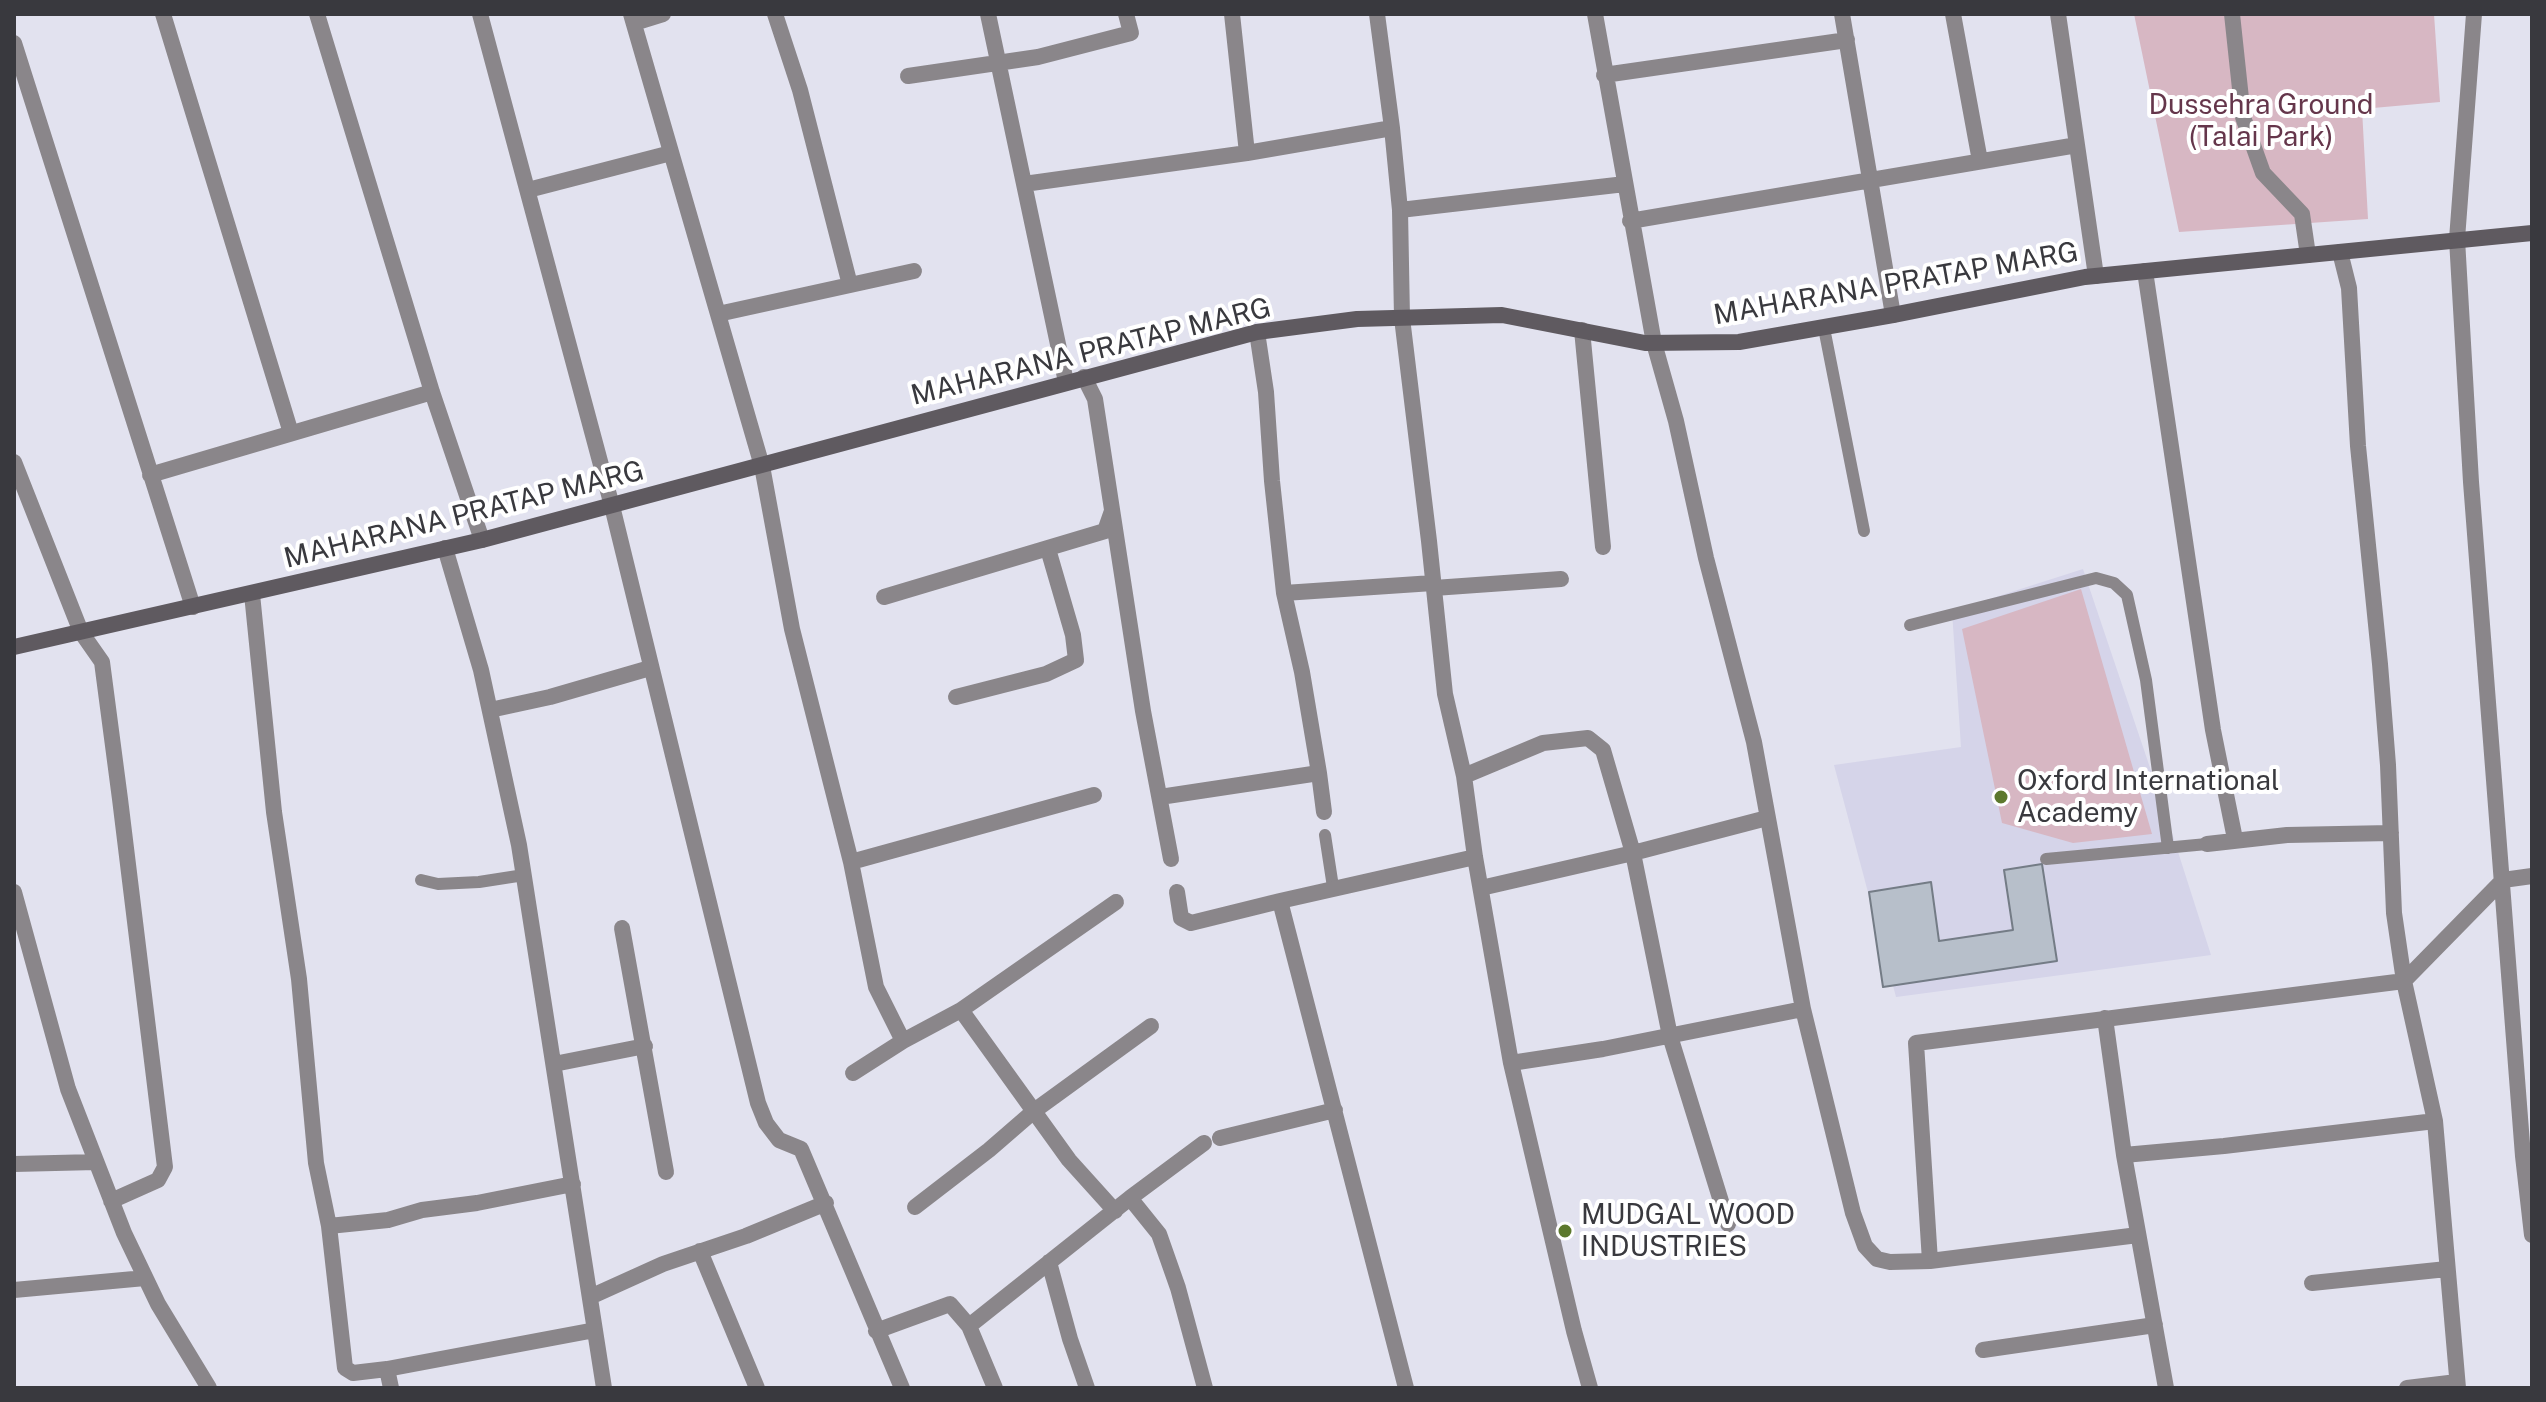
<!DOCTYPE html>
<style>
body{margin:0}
#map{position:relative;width:2546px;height:1402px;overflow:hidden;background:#e2e2ef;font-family:"Public Sans",sans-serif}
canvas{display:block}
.frame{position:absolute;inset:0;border:16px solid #39393e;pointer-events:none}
</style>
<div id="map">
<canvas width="2546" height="1402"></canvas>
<div class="frame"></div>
</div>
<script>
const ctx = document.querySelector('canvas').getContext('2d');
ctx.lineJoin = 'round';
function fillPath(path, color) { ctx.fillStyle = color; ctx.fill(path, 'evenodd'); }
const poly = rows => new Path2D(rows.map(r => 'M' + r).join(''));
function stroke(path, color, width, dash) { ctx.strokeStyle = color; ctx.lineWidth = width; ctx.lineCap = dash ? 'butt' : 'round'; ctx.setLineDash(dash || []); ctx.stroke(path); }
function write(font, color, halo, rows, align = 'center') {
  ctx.font = font + ' "Public Sans",sans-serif'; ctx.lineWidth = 8; ctx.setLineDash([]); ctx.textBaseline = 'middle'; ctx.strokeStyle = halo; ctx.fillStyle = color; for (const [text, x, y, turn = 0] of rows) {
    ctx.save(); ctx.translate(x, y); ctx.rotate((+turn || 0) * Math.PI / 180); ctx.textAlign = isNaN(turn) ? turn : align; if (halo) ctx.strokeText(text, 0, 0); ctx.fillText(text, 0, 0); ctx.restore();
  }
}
const built = poly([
 [2083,569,2171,830,2211,955,1896,997,1834,765,1961,747,1952,611]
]);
const green = poly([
 [2134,14,2434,14,2440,102,2362,109,2368,219,2179,232],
 [2081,589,2152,834,2073,843,2002,823,1962,629]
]);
const building = poly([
 [2042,864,2057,961,1883,987,1869,892,1931,882,1939,941,2013,930,2004,870,2042,864]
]);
const lane = poly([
 [1824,328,1864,531],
 [1910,625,2096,578,2114,583,2127,595,2146,680,2168,848],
 [1325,835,1333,887],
 [2046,859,2207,844],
 [421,880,438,884,479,882,524,875]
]);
const street = poly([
 [163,14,291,433],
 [317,14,432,392,482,540],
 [480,14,612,506,758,1103,766,1123,779,1140,801,1149,902,1388],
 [631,14,762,466,792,629,851,862,876,987,903,1041],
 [775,14,800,90,850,285],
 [988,14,1066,382],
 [1232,14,1247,153],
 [1377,14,1392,128,1400,210,1402,318,1429,541,1445,694,1464,776,1475,857,1511,1063,1574,1331,1590,1388],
 [1842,14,1893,315],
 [1953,14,1980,161],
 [2058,14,2096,276],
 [2232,14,2243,117,2263,173,2302,214,2308,255],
 [2474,14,2457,239,2471,482,2523,1156,2532,1235],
 [634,23,663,14],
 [14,43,193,607],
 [1604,75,1847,40],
 [908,76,1038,57,1131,33,1126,14],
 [1024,184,1247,153,1392,128],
 [528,190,671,153],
 [1400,210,1625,184],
 [1630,221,2077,145],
 [2340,252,2349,288,2358,446,2380,664,2388,765,2394,913,2404,981,2435,1121,2458,1388],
 [2145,271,2213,730,2235,839],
 [718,314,914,271],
 [1582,330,1603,547],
 [1084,377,1095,399,1143,711,1171,859],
 [14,462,81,632,102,662,120,799,165,1167,158,1180,111,1201],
 [150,475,432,392],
 [445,548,481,670,519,845,604,1388],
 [1434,588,1561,579],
 [1284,593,1433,583],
 [252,594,274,812,299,979,316,1163,329,1226,345,1368,353,1373,387,1369,595,1330],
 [884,597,1105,531,1112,511],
 [956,697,1046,674,1076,660,1073,635,1048,549],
 [490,710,550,697,650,668],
 [1319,773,1324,812],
 [1464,776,1543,743,1588,738,1603,750,1633,853,1670,1036,1728,1224],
 [1160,797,1319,773,1302,672,1284,593,1272,481,1266,392,1257,332],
 [2207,844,2287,835,2391,833],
 [851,862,1094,795],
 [1481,888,1633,853,1767,818],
 [14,892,68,1089,124,1233,158,1304,209,1388],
 [1177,892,1181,918,1191,923,1280,901],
 [622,928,666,1172],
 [1803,1009,1853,1213,1865,1246,1877,1259,1890,1262,1930,1261,2138,1235],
 [961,1010,1069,1160,1115,1211],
 [2105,1018,2124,1155,2166,1388],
 [1511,1063,1603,1049,1803,1009,1754,742,1706,558,1676,421,1654,343,1595,14],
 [554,1064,645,1046],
 [853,1073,903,1041,961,1010,1116,902],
 [1220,1138,1335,1110],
 [2124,1155,2224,1146,2435,1121],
 [14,1164,96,1162],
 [1130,1198,1159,1234,1178,1288,1205,1388],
 [915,1207,989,1150,1034,1111,1151,1026],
 [329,1226,388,1220,422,1210,477,1203,573,1184],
 [700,1251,757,1388],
 [1930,1261,1916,1043,2404,981,2503,880,2532,876],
 [1049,1262,1070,1339,1087,1388],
 [2312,1283,2447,1269],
 [14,1290,145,1278],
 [590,1297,663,1264,746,1236,826,1203],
 [969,1326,1130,1198,1204,1143],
 [876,1331,950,1304,969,1326,995,1388],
 [1983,1350,2155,1325],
 [387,1369,391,1388],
 [1406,1388,1280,901,1475,857],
 [2407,1388,2457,1382]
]);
const secondary = poly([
 [14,647,482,540,1257,332,1357,319,1502,315,1645,343,1739,342,1893,315,2085,277,2532,233]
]);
const markers = [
 [2001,797,8,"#5c782d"],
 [1565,1231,8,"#5c782d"]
];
const parkNames = [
 ["Dussehra Ground",2261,105],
 ["(Talai Park)",2261,137]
];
const streetNames = [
 ["MAHARANA PRATAP MARG",1896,284,-10],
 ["MAHARANA PRATAP MARG",1091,352,-14],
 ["MAHARANA PRATAP MARG",464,515,-14]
];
const poiNames = [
 ["Oxford International",2017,781],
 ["Academy",2017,813],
 ["MUDGAL WOOD",1581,1215],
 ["INDUSTRIES",1581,1247]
];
fillPath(built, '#d5d4e9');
fillPath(green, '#d7b7c3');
fillPath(building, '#b7bfca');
stroke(building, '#747c86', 2);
stroke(lane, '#8a868a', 12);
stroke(street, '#8a868a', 16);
stroke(secondary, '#5f5a60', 16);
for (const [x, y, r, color] of markers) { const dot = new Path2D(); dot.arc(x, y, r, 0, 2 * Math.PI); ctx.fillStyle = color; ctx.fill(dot); stroke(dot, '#fff', 3); }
write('28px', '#65364b', '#fff', parkNames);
write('28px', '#39393e', '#fff', streetNames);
write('28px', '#39393e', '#fff', poiNames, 'left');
</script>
